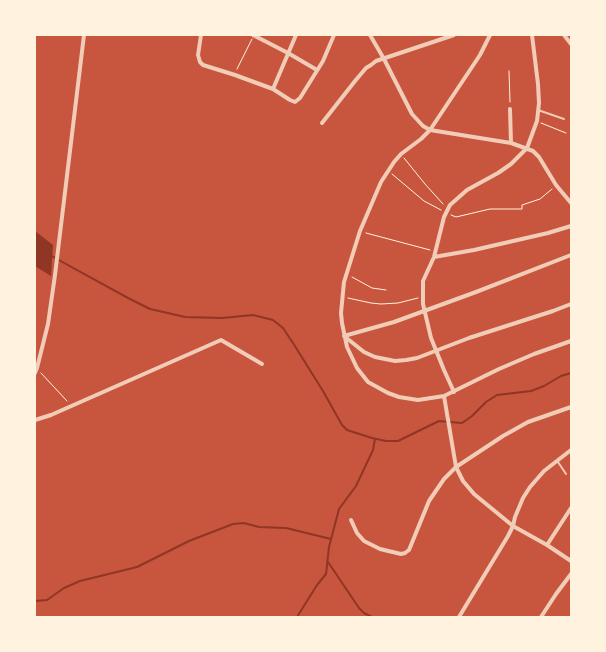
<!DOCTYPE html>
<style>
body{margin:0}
#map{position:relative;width:606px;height:652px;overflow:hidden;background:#c8553d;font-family:"Open Sans",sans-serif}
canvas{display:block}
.frame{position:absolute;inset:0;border:36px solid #fff3e0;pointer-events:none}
</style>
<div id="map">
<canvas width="606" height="652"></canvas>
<div class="frame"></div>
</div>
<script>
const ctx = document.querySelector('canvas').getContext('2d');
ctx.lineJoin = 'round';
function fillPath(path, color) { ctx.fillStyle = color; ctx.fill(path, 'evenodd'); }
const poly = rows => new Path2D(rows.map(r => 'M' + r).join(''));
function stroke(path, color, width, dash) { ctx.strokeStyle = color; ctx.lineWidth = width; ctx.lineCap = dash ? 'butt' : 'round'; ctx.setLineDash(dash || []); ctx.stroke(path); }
const water = poly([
 [35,231,53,245,51,276,35,266]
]);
const stream = poly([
 [50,255,66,264,128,298,150,309,159,311,185,317,222,318,253,315,273,320,283,328,293,343,323,391,342,425,347,430,372,438,386,441,398,441,439,421,462,423,472,416,486,402,497,395,531,391,544,386,561,376,571,373],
 [328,562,359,608,364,613,372,617],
 [35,601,47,600,64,588,80,581,137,567,189,541,233,524,244,523,259,527,286,528,331,539],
 [297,617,317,585,326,574,329,547,339,509,356,486,364,469,373,450,375,439]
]);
const path = poly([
 [237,69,252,39],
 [509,71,510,102],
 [541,123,566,133],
 [404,158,425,184,443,204],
 [392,174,424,201,441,210],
 [451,215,456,217,490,209,522,209,522,205,540,199,552,189],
 [366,233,430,250],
 [352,277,372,288,386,290],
 [348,298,371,303,381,304,398,303,418,298],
 [41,373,67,401]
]);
const service = poly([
 [538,110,564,119],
 [558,462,566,474]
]);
const minor = poly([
 [201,35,198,55,200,62,203,65,235,75,273,89,290,100,295,102,300,98,323,61,334,35],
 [253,35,288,53,317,70],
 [370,35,384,59,412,114,423,126,430,130,511,143,533,151,539,157,556,185,571,203],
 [490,35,480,55,430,130,421,139,401,154,394,162,381,182,360,231,344,282,341,313,342,323,347,347,357,368,368,382,388,393,399,397,418,400,444,396,499,369,534,354,571,341],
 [564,35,571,44],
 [273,89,296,35],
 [510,109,511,143],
 [322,123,355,81,366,68,371,65,376,61,454,35],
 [434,257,474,250,548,233,571,226],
 [344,336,364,352,375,357,395,361,406,360,417,358,469,338,553,311,571,304],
 [344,336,394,322,476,292,571,255],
 [35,373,37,368,48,324,55,275,84,35],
 [454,392,444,370,431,338,423,304,423,281,434,257,444,217,450,205,467,190,498,173,511,164,527,148,537,121,539,103,538,84,532,35],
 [444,396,456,467,463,481,474,494,513,526,547,545,571,561],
 [35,420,51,415,221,340,262,364],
 [351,520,357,533,364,541,380,549,401,554,405,553,409,550,429,501,444,479,456,467,503,436,528,422,571,407],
 [547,545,571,508],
 [459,617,508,536,513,526,515,517,523,498,530,487,544,471,571,450],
 [541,617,556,594,571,574]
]);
fillPath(water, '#8f3625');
stroke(stream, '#8f3625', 2);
stroke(path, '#fff3e0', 1);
stroke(service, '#f1ccb7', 2);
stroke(minor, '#f1ccb7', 4);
</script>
